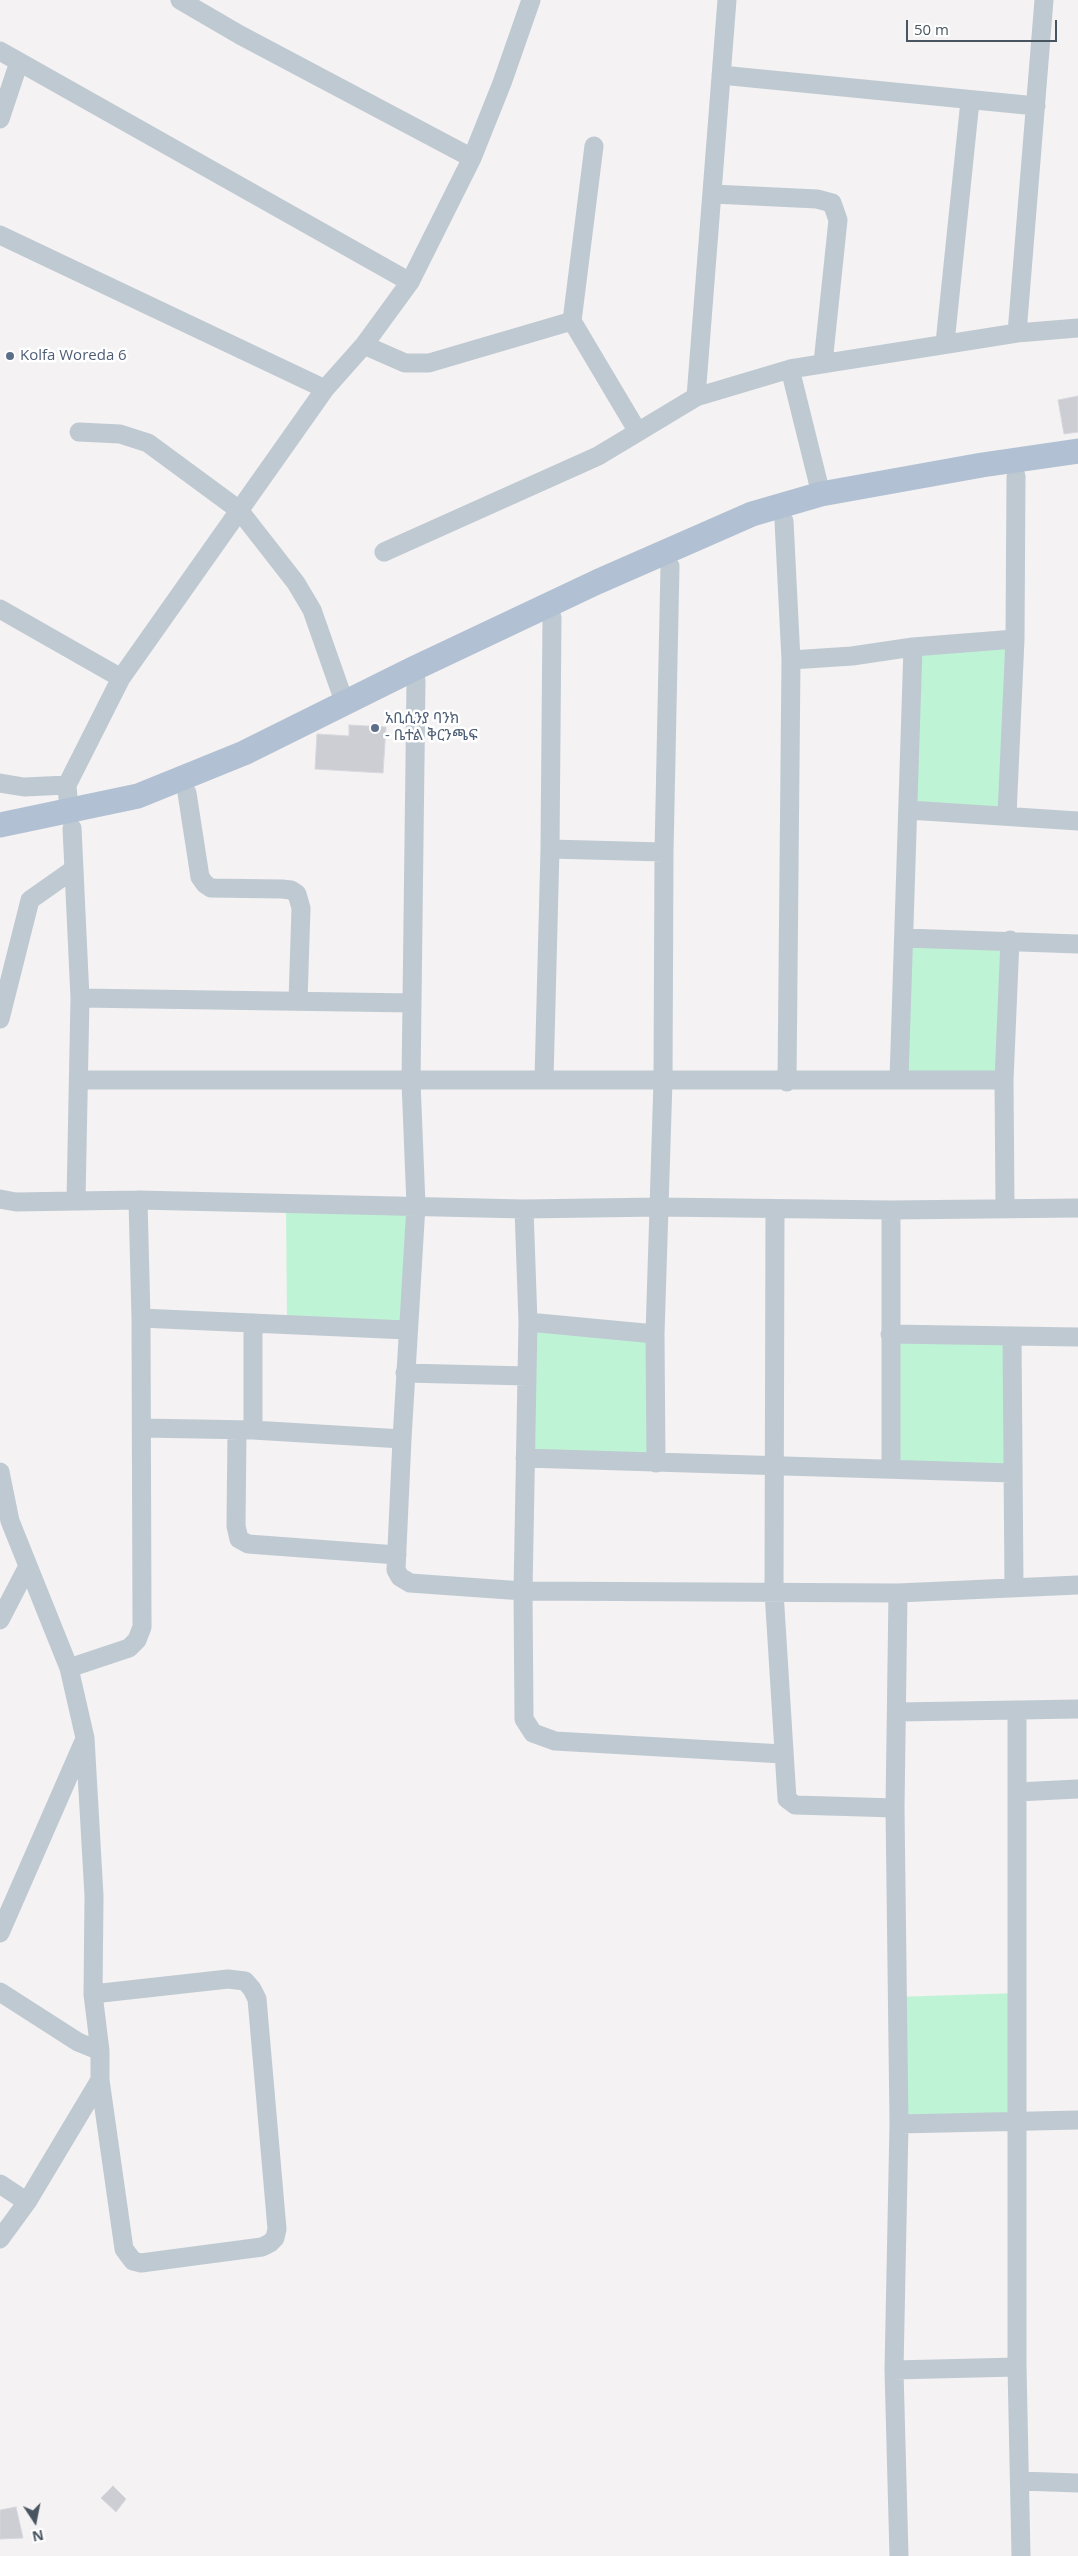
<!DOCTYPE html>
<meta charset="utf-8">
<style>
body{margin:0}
#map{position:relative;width:1078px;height:2556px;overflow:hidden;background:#f4f2f2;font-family:"Open Sans",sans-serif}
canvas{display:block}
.north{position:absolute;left:10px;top:2496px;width:50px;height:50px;-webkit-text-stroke:4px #fff;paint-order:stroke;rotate:169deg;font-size:14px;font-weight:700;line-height:20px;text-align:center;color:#485561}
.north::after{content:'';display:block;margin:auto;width:18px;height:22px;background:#485561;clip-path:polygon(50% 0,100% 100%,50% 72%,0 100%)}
.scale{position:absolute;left:906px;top:20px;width:151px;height:22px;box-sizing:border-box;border:2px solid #485561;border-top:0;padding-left:6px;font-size:15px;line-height:18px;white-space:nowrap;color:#485561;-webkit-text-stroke:4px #fff;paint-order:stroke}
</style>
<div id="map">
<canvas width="1078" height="2556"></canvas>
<div class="north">N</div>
<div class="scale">50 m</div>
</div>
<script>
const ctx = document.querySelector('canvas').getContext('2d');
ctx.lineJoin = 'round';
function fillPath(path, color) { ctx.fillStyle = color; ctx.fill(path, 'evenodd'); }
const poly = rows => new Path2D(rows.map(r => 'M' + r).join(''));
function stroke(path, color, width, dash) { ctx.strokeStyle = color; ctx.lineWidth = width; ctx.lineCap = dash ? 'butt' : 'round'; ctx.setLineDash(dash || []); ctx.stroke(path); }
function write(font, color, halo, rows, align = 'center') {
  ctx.font = font + ' "Open Sans","Noto Sans Ethiopic",sans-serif'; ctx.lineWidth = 5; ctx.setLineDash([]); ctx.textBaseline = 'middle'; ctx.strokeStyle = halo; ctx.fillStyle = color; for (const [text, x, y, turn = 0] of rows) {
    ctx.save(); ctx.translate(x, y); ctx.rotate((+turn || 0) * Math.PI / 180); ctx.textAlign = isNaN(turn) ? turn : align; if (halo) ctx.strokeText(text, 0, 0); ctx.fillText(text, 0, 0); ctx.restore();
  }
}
const green = poly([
 [1015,639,1007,815,909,810,913,647],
 [905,938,1010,940,1004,1080,899,1079],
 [286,1203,416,1205,407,1330,287,1324],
 [528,1322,655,1334,656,1463,525,1458],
 [890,1334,1012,1336,1012,1473,891,1468],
 [1018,1993,1019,2122,899,2124,897,1997]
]);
const building = poly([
 [1078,396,1078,432,1064,434,1058,400,1078,396],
 [349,725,386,727,383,773,315,769,317,734,349,736,349,725],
 [113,2486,126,2499,116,2512,101,2498,113,2486],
 [16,2507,23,2538,0,2539,0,2510,16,2507]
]);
const minor = poly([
 [180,0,240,35,472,158],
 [0,51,410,282],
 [721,75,1036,106],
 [0,119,19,62],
 [713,194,817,199,832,203,838,220,823,363],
 [0,235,325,389],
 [572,321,594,146],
 [1017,333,1044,0],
 [945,343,970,101],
 [364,345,405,363,429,363,572,321,638,432],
 [696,397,727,0],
 [79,432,120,434,148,443,239,510,296,583,312,610,345,704],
 [821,494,790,369,1017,333,1078,328],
 [784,521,791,660,787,1082],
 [384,552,598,456,696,397,790,369],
 [0,609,121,678],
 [791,660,852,656,913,647,1015,639],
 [416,680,411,1082,416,1205,402,1439,396,1570,400,1577,410,1583,523,1591,898,1593,1078,1585],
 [0,783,24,787,67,785],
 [187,793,200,877,205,884,211,888,282,889,291,890,297,894,301,908,298,1001],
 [909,810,1078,821],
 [69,811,67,785,121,678,325,389,364,345,410,282,472,158,502,83,531,0],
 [1007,815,1015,639,1016,476],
 [72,828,80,998,76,1200],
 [550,849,664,852],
 [905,938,1078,944],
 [80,998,412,1003],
 [0,1019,30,900,74,869],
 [544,1079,550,849,552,617],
 [899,1079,913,647],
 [79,1080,1004,1080],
 [0,1199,16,1202,138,1200,524,1209,659,1207,891,1210,1078,1208],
 [1005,1207,1004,1080,1010,940],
 [524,1209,528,1322,523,1591,524,1719,533,1733,555,1741,783,1754],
 [775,1209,774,1592,787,1799,795,1805,895,1808],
 [891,1210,891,1468],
 [141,1318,407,1330],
 [528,1322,655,1334],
 [890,1334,1078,1337],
 [1012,1336,1014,1587],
 [405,1373,527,1376],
 [142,1428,253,1430,402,1439],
 [237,1430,236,1526,239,1539,248,1544,397,1555],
 [253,1430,253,1323],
 [525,1458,1012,1473],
 [656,1463,655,1334,663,1081,664,852,670,566],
 [0,1472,10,1521,69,1668,85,1738,94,1896,93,1994,100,2051,100,2080,124,2249,133,2261,141,2263,262,2247,270,2243,275,2238,277,2229,257,1999,252,1989,245,1981,228,1979,93,1994],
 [898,1593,895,1808,899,2124,894,2370,899,2556],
 [0,1620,28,1566],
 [69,1668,129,1648,137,1640,142,1627,141,1318,138,1200],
 [1017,1711,1017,2367,1021,2556],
 [898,1712,1078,1709],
 [1017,1792,1078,1789],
 [0,1933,84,1741],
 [0,1992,78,2042,100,2051],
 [899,2124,1078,2120],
 [0,2184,27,2202],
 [0,2239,27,2202,100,2080],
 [894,2370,1017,2367],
 [1021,2481,1078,2483]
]);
const major = poly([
 [0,825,138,796,244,753,413,669,597,582,752,514,821,494,982,465,1078,451]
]);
const markers = [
 [10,356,5,"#5c6f8a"],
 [375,728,5,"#5c6f8a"]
];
const serviceNames = [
 ["Kolfa Woreda 6",20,356],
 ["አቢሲንያ ባንክ",385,719],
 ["- ቤተል ቅርንጫፍ",385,736]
];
fillPath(green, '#bff3d5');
fillPath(building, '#ccced4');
stroke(building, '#d6d8de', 1);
stroke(minor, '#bfc9d2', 19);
stroke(major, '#b1c0d2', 25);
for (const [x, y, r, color] of markers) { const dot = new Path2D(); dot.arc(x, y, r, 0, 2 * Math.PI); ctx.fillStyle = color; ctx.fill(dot); stroke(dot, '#fff', 2); }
write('15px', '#4e5e75', '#fff', serviceNames, 'left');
</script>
